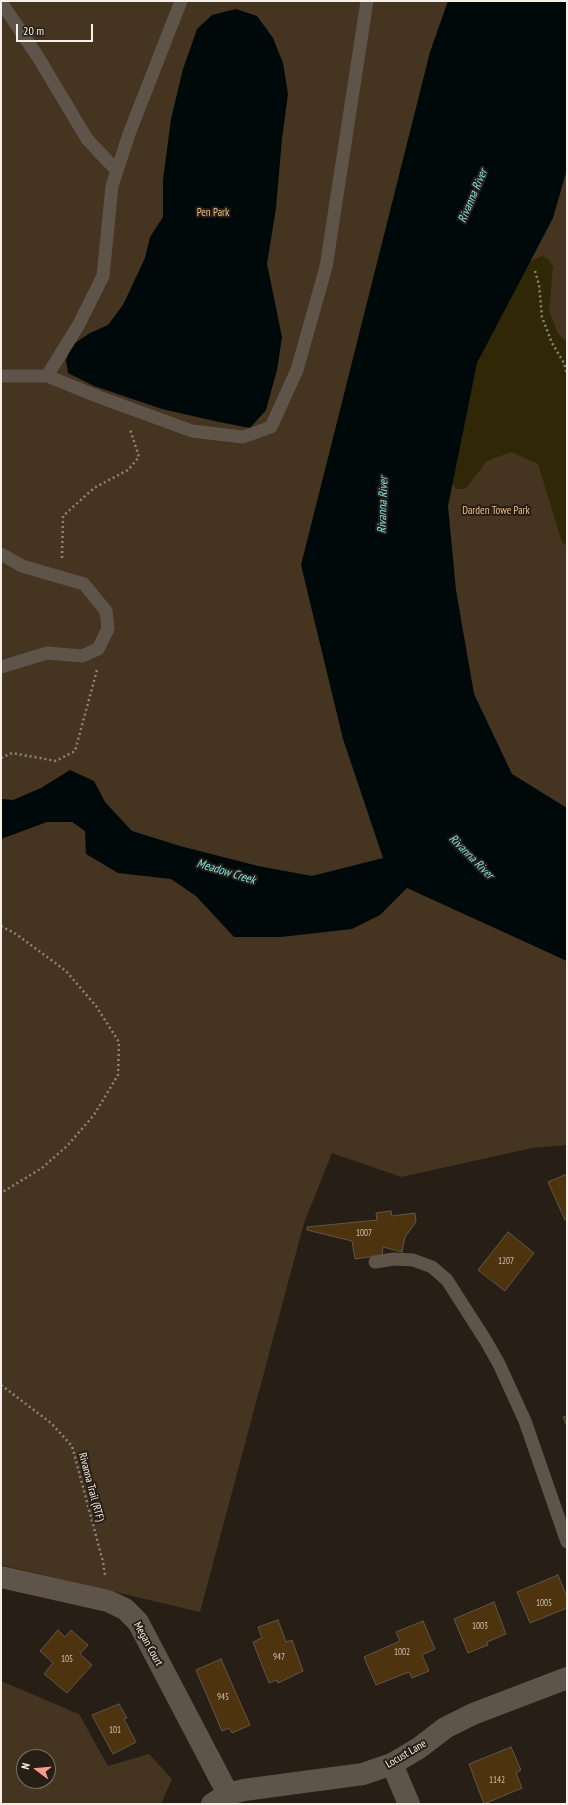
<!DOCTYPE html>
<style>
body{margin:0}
#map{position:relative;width:568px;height:1805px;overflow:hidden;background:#271e15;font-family:"PT Sans Narrow",sans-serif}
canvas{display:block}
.frame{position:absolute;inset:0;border:2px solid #f5efe8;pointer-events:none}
.north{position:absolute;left:16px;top:1749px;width:40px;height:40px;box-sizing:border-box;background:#271e15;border:1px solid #797269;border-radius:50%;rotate:286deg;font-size:11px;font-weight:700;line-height:16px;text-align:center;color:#f5efe8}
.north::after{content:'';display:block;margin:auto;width:14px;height:18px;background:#f49d8d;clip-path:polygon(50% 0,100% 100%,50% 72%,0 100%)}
.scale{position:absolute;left:16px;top:24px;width:77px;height:18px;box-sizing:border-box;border:2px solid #f5efe8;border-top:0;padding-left:5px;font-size:12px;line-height:14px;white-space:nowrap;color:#f5efe8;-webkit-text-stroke:3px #271e15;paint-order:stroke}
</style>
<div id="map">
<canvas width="568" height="1805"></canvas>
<div class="frame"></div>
<div class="north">N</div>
<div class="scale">20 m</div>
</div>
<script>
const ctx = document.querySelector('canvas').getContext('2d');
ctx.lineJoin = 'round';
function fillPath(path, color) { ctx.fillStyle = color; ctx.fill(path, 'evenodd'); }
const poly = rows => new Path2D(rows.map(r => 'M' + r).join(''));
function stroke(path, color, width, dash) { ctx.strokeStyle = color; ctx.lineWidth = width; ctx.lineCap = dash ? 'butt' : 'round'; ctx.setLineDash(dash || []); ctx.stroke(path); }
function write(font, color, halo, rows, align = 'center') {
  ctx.font = font + ' "PT Sans Narrow",sans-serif'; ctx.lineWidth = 4; ctx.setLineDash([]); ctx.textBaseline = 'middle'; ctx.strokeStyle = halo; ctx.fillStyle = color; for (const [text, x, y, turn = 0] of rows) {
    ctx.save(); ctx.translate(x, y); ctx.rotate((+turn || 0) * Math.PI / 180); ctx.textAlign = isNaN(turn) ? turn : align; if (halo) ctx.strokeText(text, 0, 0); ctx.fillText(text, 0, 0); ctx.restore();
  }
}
const green = poly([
 [1,1,499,1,332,541,541,949,567,961,567,1145,532,1148,401,1177,332,1153,304,1223,200,1612,1,1565],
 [567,150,567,822,515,785,474,694,424,507,430,464],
 [1,1681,79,1714,108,1766,149,1754,172,1779,161,1804,1,1804],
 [24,1757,48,1757,48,1781,24,1781]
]);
const sand = poly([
 [542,256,549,260,553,267,549,311,558,334,567,342,567,546,562,542,538,464,511,452,487,461,465,489,456,489,452,483,477,363,529,262]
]);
const water = poly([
 [448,1,567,1,567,169,553,218,477,363,448,506,456,590,474,694,512,774,567,808,567,961,407,888,380,915,352,929,281,937,234,937,196,896,171,879,118,873,86,854,85,831,72,822,47,822,1,839,1,799,13,800,41,788,70,770,94,781,105,802,132,831,180,846,258,866,312,876,383,858,343,739,301,565,430,52],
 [236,9,257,16,273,38,283,63,288,94,282,139,276,208,267,264,282,337,277,370,266,410,250,428,219,422,162,409,94,386,68,373,66,360,72,345,90,333,108,325,123,305,145,258,150,237,163,217,163,180,171,119,183,69,197,29,212,15]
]);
const building = poly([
 [567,1174,567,1219,565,1220,548,1182,567,1174],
 [391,1211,392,1216,415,1213,416,1222,405,1237,402,1252,383,1247,382,1255,355,1259,352,1241,307,1230,307,1227,377,1220,376,1213,391,1211],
 [508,1232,534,1253,505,1291,478,1270,508,1232],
 [567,1416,567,1426,563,1417,567,1416],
 [558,1575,567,1597,567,1608,530,1623,517,1592,558,1575],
 [494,1602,506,1634,487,1642,488,1645,468,1653,454,1619,494,1602],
 [278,1620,286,1642,292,1640,303,1671,278,1683,277,1680,269,1683,253,1642,262,1638,258,1627,278,1620],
 [423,1621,435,1649,422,1655,429,1671,412,1678,409,1672,376,1685,364,1657,400,1641,396,1632,423,1621],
 [58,1630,65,1637,71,1630,88,1645,80,1654,92,1665,67,1693,44,1674,53,1663,40,1651,58,1630],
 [221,1659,250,1725,232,1733,229,1728,222,1731,196,1670,221,1659],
 [119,1704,127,1718,124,1719,136,1742,113,1754,92,1715,119,1704],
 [511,1747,521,1770,516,1773,522,1788,484,1804,469,1764,511,1747]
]);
const path = poly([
 [535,271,539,285,542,317,552,343,564,363,567,374],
 [62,558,63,516,94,488,128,470,139,457,130,429],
 [1,758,12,753,56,761,75,751,97,670],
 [1,926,16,934,66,971,96,1006,119,1042,118,1075,94,1115,67,1146,42,1168,1,1193],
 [1,1385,51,1423,72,1446,103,1562,105,1575]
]);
const lane = poly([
 [1,2,38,57,87,139,117,171],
 [1,376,47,376,99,397,192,431,243,437,271,427,297,370,326,267,367,1],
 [47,376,78,326,103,276,112,186,129,134,181,1],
 [1,554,22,566,84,584,106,611,108,629,98,649,82,656,47,653,1,667],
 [375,1262,394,1259,413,1260,432,1267,447,1280,486,1341,499,1364,525,1421,567,1542]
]);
const street = poly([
 [1,1577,108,1601,125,1609,138,1622,228,1794],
 [392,1764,409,1804],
 [212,1804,228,1794,244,1790,363,1774,392,1764,419,1748,445,1728,473,1714,567,1678]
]);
const numberNames = [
 ["1007",364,1233],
 ["1207",506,1261],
 ["1005",544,1603],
 ["1003",480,1626],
 ["1002",402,1652],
 ["947",279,1657],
 ["105",67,1659],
 ["945",223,1697],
 ["101",115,1730],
 ["1142",497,1780]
];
const parkNames = [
 ["Pen Park",213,213],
 ["Darden Towe Park",496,511]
];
const streetNames = [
 ["Rivanna Trail (RTF)",91,1487,75],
 ["Megan Court",148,1644,61],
 ["Locust Lane",406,1754,-30]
];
const waterNames = [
 ["Rivanna River",473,196,-67],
 ["Rivanna River",383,505,-88],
 ["Rivanna River",471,857,45],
 ["Meadow Creek",226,872,17]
];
fillPath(green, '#453420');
fillPath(sand, '#2f2705');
fillPath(water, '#00090a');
fillPath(building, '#4d330e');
stroke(building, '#60564b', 1);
stroke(path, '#8c847c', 2.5, [2, 3]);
stroke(lane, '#5e5449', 13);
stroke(street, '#5e5449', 22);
write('9px', '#cbc0b2', null, numberNames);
write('11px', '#edbd83', '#271e15', parkNames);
write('11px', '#f5efe8', '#271e15', streetNames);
write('italic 12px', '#7fe0ea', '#271e15', waterNames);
</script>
